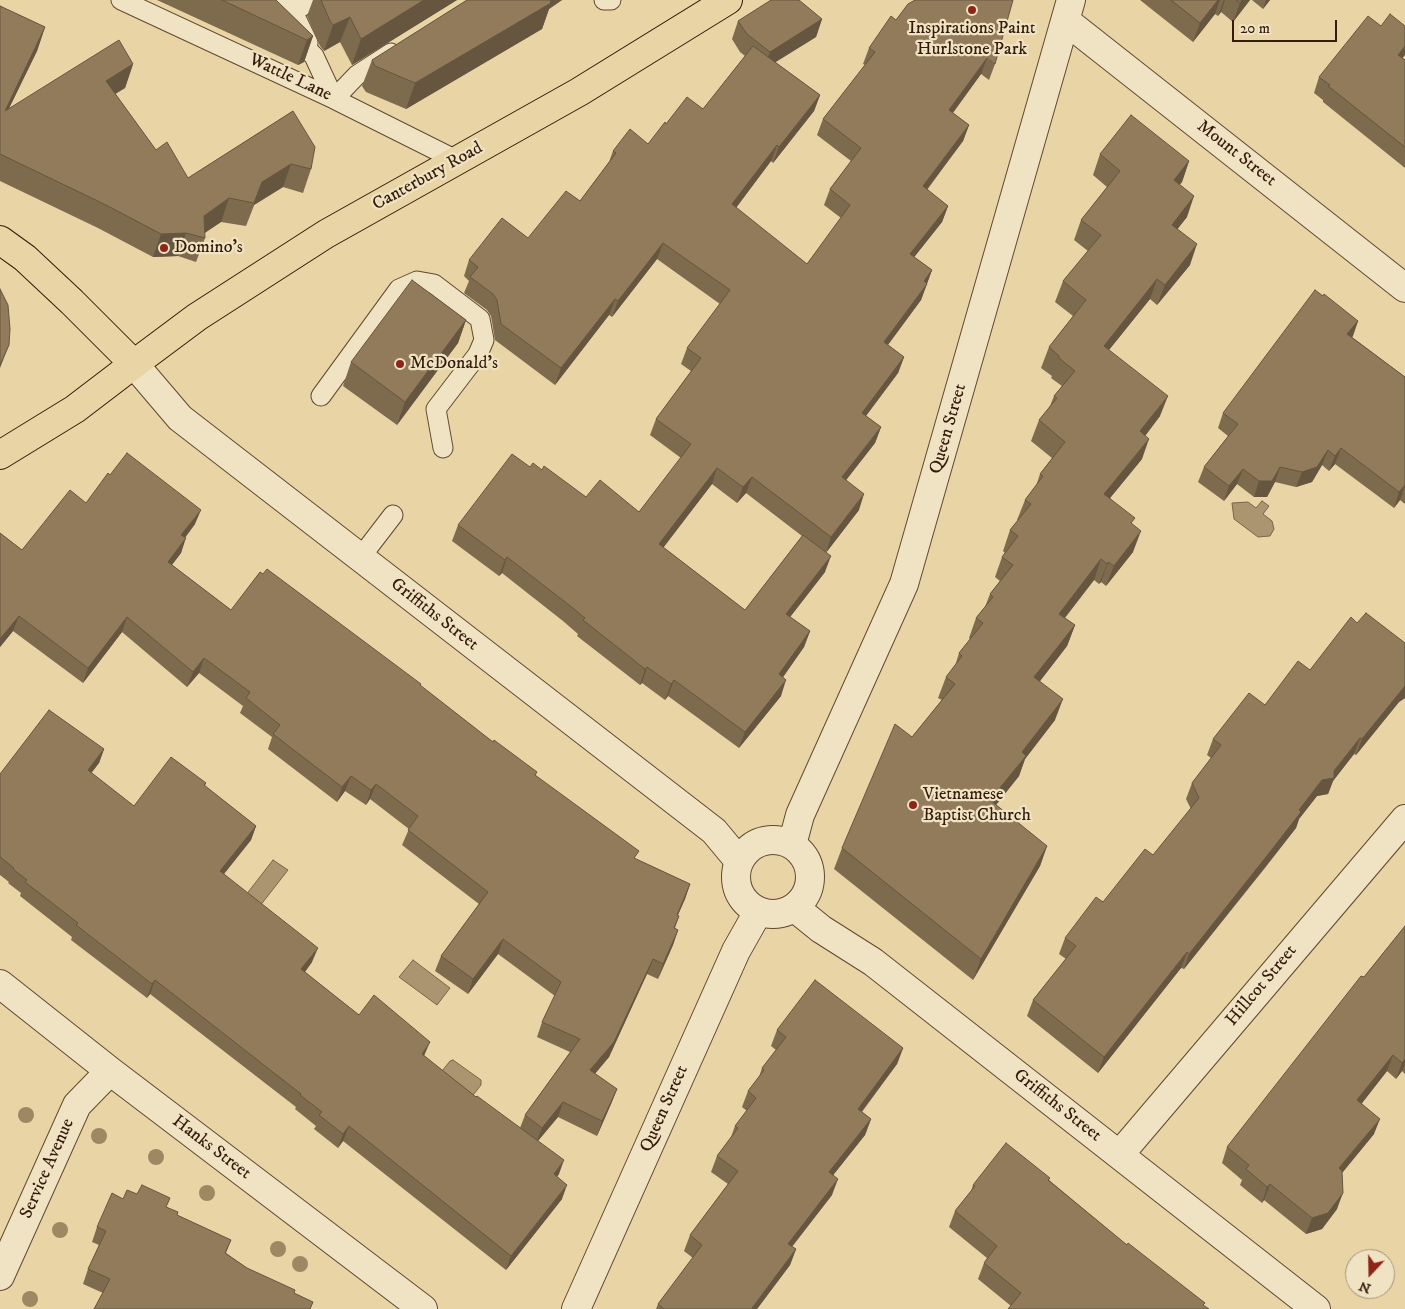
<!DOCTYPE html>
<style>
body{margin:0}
#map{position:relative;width:1405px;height:1309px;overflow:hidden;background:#e8d4a4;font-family:"IM FELL DW Pica",serif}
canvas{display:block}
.north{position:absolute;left:1345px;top:1249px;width:50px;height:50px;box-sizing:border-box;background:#f0e3c4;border:1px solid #a5937a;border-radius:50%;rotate:201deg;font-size:14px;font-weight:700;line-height:20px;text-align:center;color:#341b0a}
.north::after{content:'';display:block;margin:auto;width:18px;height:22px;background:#8f2418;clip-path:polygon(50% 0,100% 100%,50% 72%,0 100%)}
.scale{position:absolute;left:1232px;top:20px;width:105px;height:22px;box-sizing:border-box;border:2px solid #341b0a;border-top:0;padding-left:6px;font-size:15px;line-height:18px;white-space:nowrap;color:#341b0a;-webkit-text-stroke:4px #f0e3c4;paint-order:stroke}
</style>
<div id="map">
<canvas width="1405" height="1309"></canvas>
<div class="north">N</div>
<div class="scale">20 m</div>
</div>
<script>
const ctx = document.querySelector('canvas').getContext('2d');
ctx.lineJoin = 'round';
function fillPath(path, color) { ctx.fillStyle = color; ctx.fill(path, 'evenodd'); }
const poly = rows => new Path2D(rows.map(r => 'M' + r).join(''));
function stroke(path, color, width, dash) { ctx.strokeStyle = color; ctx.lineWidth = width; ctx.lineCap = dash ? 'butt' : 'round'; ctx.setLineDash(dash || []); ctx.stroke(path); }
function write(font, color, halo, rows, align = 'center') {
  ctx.font = font + ' "IM FELL DW Pica",serif'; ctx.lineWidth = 4.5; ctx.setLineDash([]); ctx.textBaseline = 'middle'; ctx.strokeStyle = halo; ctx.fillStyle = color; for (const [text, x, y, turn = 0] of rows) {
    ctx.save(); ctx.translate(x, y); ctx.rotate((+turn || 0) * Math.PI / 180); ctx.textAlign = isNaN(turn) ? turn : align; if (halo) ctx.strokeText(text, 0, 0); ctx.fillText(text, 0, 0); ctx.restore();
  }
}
const water = poly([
 [1262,501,1269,506,1263,514,1272,521,1274,529,1270,536,1258,537,1234,519,1232,503,1248,502,1256,508,1262,501],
 [273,860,288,870,256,911,242,900,273,860],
 [413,960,450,988,437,1005,399,977,413,960],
 [453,1060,481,1080,481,1085,470,1099,438,1076,450,1061,453,1060]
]);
const service = poly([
 [121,0,334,99,458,161],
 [260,0,266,9,314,56,334,99,357,75,391,53],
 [286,0,293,12,312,0],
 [604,0,611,0],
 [293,12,308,43],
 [321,396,399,289,417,281,434,284,480,319,484,340,478,354,436,409,443,448],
 [360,558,393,515]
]);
const minor = poly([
 [1066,21,1405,288],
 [134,364,180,418,714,831,739,861],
 [795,908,821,929,873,962,1316,1309],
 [0,984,110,1071,423,1309],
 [1120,1154,1405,819],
 [0,1276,77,1105,110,1071]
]);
const tertiary = poly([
 '736 877a37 37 0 1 1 74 0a37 37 0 1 1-74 0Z',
 [792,845,800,815,904,584,1071,0],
 [576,1309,736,951,758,912]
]);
const primary = poly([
 [0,455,75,409,134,364]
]);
const trunk = poly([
 [0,240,25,258,72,302,134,364,197,317,326,234,579,92,728,0]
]);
const trees = [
 [26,1115],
 [99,1136],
 [156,1157],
 [207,1193],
 [60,1230],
 [278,1249],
 [300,1264],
 [30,1299]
];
const wall = poly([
 [157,0,276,0,313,36,304,62,298,65],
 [313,0,457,0,352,65,340,42,324,51,320,46,307,16],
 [467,0,562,0,549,9,542,29,406,109,366,92,362,86,372,60],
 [1140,0,1250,0,1233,22,1221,12,1218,16,1215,14,1193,42],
 [1252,0,1270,0,1263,9],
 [908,4,995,64,989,80,981,74,953,113,969,125,963,141,927,190,948,206,942,222,914,257,932,270,921,300,888,345,904,357,898,373,866,416,881,427,875,443,846,480,859,510,826,552,825,572,790,617,810,631,804,647,783,677,781,696,739,748,668,696,665,700,642,683,640,685,577,636,578,634,563,621,502,573,499,576,452,541,458,525,530,467,542,470,586,497,639,512,681,458,650,435,656,419,691,371,681,364,687,348,720,304,657,259,612,317,609,315,555,385,495,340,491,316,487,310,464,293,469,281,464,276,469,260,528,238,580,201,609,162,613,151,648,144,666,124,703,109,745,56,740,52,732,39,738,21,822,19,816,37,775,62,820,95,814,111,773,163,771,161,736,208,807,264,841,218,824,205,830,189,851,161,817,135,823,119,865,65,863,64,869,48,896,20],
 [712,484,737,503,746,493,802,536,745,610,663,547],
 [0,6,45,27,37,51,9,108,133,64,125,88,115,94,156,150,188,178,293,111,311,169,303,193,283,187,254,205,246,226,221,222,204,233,205,238,196,262,178,256,153,257,98,228,0,181],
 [1402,58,1405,60,1405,168,1323,102,1323,100,1314,93,1319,77],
 [1100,154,1189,161,1182,182,1179,185,1187,217,1177,229,1190,265,1157,305,1150,299,1109,350,1160,416,1145,436,1142,459,1110,498,1132,524,1133,552,1106,586,1101,582,1099,584,1094,580,1065,618,1075,625,1067,646,1040,681,1055,720,1025,759,1019,776,996,805,1047,846,1040,866,973,980,834,869,842,848,912,737,942,700,938,698,946,677,955,666,959,653,970,639,969,638,976,618,985,607,990,594,1000,581,995,577,1002,557,1005,553,1003,551,1010,530,1018,521,1017,520,1025,500,1036,486,1040,474,1052,458,1031,441,1039,420,1050,406,1054,396,1062,386,1051,378,1052,376,1041,368,1049,347,1073,316,1055,302,1063,281,1088,251,1074,240,1081,220,1107,187,1093,175],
 [1323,296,1358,321,1352,337,1405,377,1405,504,1400,500,1394,508,1335,464,1329,471,1322,465,1312,482,1296,487,1275,482,1267,497,1254,497,1237,484,1224,501,1198,482,1204,467,1228,436,1218,428,1223,413],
 [466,320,458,343,397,425,343,386,351,362],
 [86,503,195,524,185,538,181,553,172,565,231,610,421,684,420,686,493,742,537,772,535,775,636,859,690,884,685,899,678,915,679,916,675,928,678,930,673,945,658,979,647,974,609,1057,595,1074,617,1089,611,1104,597,1136,558,1117,538,1141,559,1174,557,1177,562,1199,506,1270,343,1141,338,1148,314,1129,316,1126,295,1109,296,1107,150,994,147,998,71,940,72,937,20,896,21,893,8,883,9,882,0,875,0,774,104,749,99,763,91,773,134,806,206,783,205,786,256,826,251,840,224,874,312,962,305,972,359,1015,424,1056,476,1097,520,1128,525,1115,570,1052,537,1037,542,1022,555,996,498,954,468,994,435,971,441,956,479,904,402,845,409,829,370,799,366,805,345,791,337,802,268,749,272,737,240,713,243,706,199,673,187,687,122,632,83,683,13,631,0,647,0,533,22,550],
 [1357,623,1405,643,1405,698,1399,702,1356,755,1354,754,1333,781,1328,794,1317,796,1299,819,1296,828,1265,868,1184,969,1181,968,1098,1073,1027,1016,1033,1000,1066,959,1059,954,1065,938,1153,855,1191,809,1186,799,1192,783,1211,758,1207,755,1213,739,1265,705,1310,670],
 [1405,926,1405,1074,1402,1071,1396,1079,1387,1071,1362,1103,1374,1134,1342,1173,1337,1209,1322,1229,1306,1234,1264,1200,1262,1203,1240,1185,1242,1180,1222,1163,1227,1147],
 [777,1030,903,1048,897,1064,862,1112,871,1119,865,1135,833,1175,832,1195,792,1247,796,1249,790,1265,757,1309,656,1309,658,1304,693,1258,684,1251,690,1235,728,1184,711,1172,717,1156,731,1137,735,1126,747,1111,742,1107,748,1091,759,1077,762,1068,776,1050,771,1046],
 [1050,1178,1049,1180,1127,1245,1205,1303,1011,1306,978,1279,984,1263,987,1258,949,1227,955,1211,971,1191,973,1185],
 [123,1199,167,1207,177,1215,231,1240,226,1253,247,1268,294,1293,313,1302,310,1309,94,1309,103,1293,83,1284,88,1269,99,1245,92,1242,97,1227]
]);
const shadedWall = poly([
 [424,0,457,0,352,65,361,39],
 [545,0,562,0,549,9,542,29,406,109,415,83],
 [1218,0,1220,0,1215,14,1193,42,1200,23],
 [1224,0,1225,0,1221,12,1218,16],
 [1242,0,1250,0,1233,22,1240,3],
 [1266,0,1270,0,1263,9],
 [350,17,340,42,324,51,333,25],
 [822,19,816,37,763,70,770,52],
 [45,27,37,51,0,127,5,111],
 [313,36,304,62,298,65,307,40],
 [1405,46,1405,55,1393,70,1398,55],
 [987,58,981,74,943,126,949,110],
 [133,64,125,88,97,105,106,81],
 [820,95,814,111,773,163,779,147],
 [969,125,963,141,917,202,923,186],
 [777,145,771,161,726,221,732,204],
 [1189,161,1182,182,1167,201,1174,180],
 [291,164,283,187,254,205,246,226,262,182],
 [1194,196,1187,217,1165,245,1172,225],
 [229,198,221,222,199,237,204,216],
 [948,206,942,222,904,270,910,254],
 [186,233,178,256,153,257,161,234],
 [663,243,657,259,612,317,618,301],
 [1197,244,1190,265,1157,305,1165,285],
 [932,270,921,300,878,358,884,342,924,281],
 [1157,279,1150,299,1096,366,1104,346],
 [615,299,609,315,555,385,561,368],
 [466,320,458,343,397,425,405,402],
 [1358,321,1353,336,1342,350,1347,334],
 [9,345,0,368,0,369,0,365],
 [904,357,898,373,856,429,862,413],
 [1168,396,1160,416,1133,452,1140,431],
 [881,427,875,443,836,493,842,477],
 [1149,439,1142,459,1097,514,1104,494],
 [1341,448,1335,464,1329,471,1335,456],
 [1328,450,1322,465,1312,482,1296,487,1302,472],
 [1280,467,1275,482,1267,497,1254,497,1259,481],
 [717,468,712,484,654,560,659,544],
 [1243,469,1237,484,1224,501,1229,486],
 [752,477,746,493,737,503,743,487],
 [1405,485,1400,500,1394,508,1399,492],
 [864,494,859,510,826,553,831,537],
 [201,510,195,524,176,549,181,535],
 [1141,531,1133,552,1106,586,1114,566],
 [186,538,181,553,162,577,168,562],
 [831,556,825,572,780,630,786,614],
 [507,557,502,573,499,576,505,560],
 [1101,559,1094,580,1052,634,1059,614],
 [1108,562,1101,582,1099,584,1107,564],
 [19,616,13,631,0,647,0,639],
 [127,617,122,632,83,683,88,668],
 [1075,625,1067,646,1027,698,1034,677],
 [810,631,804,647,774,690,779,674],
 [204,658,199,673,187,687,193,672],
 [647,667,642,683,640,685,645,669],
 [674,680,668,696,665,700,671,684],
 [786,680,781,696,739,748,745,732],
 [1405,686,1405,698,1399,702,1356,755,1362,739],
 [1063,699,1055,720,1025,759,1019,776,983,821,990,800,1022,752],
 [1360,738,1354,754,1333,781,1328,794,1317,796,1299,819,1296,828,1184,969,1189,954,1322,780,1334,771],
 [104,749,99,763,83,784,88,770],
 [351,776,345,791,337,802,342,787],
 [376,784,370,799,366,805,371,790],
 [256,826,251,840,215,885,220,871],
 [1047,846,1040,866,973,980,981,959],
 [690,884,685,899,671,930,677,915],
 [678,930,673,945,658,979,663,964],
 [503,939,498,954,468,994,473,979],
 [318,948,312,962,296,984,301,969],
 [1187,952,1181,968,1098,1073,1104,1057],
 [653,959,647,974,609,1057,585,1085,590,1070],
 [155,980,150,994,147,998,152,984],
 [430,1042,424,1056,422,1054],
 [903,1048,897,1064,852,1124,858,1109],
 [1393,1055,1387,1071,1352,1116,1357,1100],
 [1405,1059,1405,1064,1402,1071,1396,1079,1402,1063],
 [617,1089,611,1104,597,1136,602,1121],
 [563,1102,558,1117,536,1143,542,1128],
 [871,1119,865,1135,823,1188,829,1172],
 [1380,1119,1374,1134,1333,1184,1339,1168],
 [349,1126,343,1141,338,1148,343,1134],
 [564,1160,559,1174,548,1188,554,1174],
 [838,1179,832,1195,782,1259,788,1244],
 [1270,1184,1264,1200,1262,1203,1267,1187],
 [567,1185,562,1199,506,1270,511,1256],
 [1343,1193,1337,1209,1322,1229,1306,1234,1312,1218],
 [796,1249,790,1265,757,1309,752,1309]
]);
const building = poly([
 [222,0,276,0,313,36,307,40,222,0],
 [321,0,424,0,361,39,350,17,333,25,330,21,321,0],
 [467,0,550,0,551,3,415,83,375,66,372,60,467,0],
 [771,0,799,0,822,19,770,52,747,34,738,21,771,0],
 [915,0,1013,0,995,64,987,58,949,110,969,125,923,186,948,206,910,254,932,270,924,281,927,284,884,342,904,357,862,413,881,427,842,477,864,494,831,537,752,477,743,487,717,468,659,544,745,610,803,535,831,556,786,614,810,631,779,674,786,680,745,732,674,680,671,684,647,667,645,669,583,620,585,618,569,605,507,557,505,560,458,525,512,454,530,467,533,463,542,470,544,466,586,497,600,480,639,512,691,444,656,419,701,358,687,348,730,290,663,243,618,301,615,299,561,368,501,324,497,300,493,294,470,277,478,267,469,260,502,218,528,238,566,191,580,201,616,153,613,151,630,129,648,144,665,122,666,124,687,97,703,109,753,46,820,95,779,147,777,145,732,204,807,264,850,205,830,189,861,148,823,119,875,52,869,48,891,16,896,20,908,4,915,0],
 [1171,0,1218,0,1200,23,1171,0],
 [1236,0,1242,0,1240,3,1236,0],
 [0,6,45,27,5,111,119,40,133,64,106,81,156,150,167,142,188,178,293,111,315,147,311,169,291,164,262,182,254,203,229,198,204,216,205,238,186,233,161,234,106,205,0,154,0,6],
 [1390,14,1405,26,1405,46,1398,55,1405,60,1405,147,1328,86,1330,85,1319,77,1368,16,1381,26,1390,14],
 [1131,115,1189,161,1174,180,1194,196,1172,225,1197,244,1165,285,1157,279,1104,346,1168,396,1140,431,1149,439,1104,494,1135,518,1131,523,1141,531,1114,566,1108,562,1107,564,1101,559,1059,614,1075,625,1034,677,1063,699,1022,752,1026,756,990,800,1047,846,981,959,842,848,895,724,912,737,955,684,946,677,962,656,959,653,983,623,976,618,993,597,990,594,1013,565,1002,557,1018,536,1010,530,1031,504,1025,500,1043,476,1040,474,1065,442,1039,420,1057,398,1054,396,1075,371,1059,358,1059,356,1049,347,1086,300,1063,281,1101,235,1081,220,1120,171,1100,154,1131,115],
 [412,280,466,320,405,402,351,362,412,280],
 [0,289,8,305,10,329,9,345,0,365,0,289],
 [1315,290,1323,296,1324,294,1358,321,1347,334,1405,377,1405,485,1399,492,1341,448,1335,456,1328,450,1317,467,1302,472,1280,467,1272,481,1259,481,1243,469,1229,486,1204,467,1238,424,1223,413,1315,290],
 [127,453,201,510,181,535,186,538,168,562,231,610,260,572,263,574,267,569,421,684,420,685,493,742,494,740,537,772,535,775,639,851,634,858,690,884,677,915,679,916,674,928,678,930,663,964,653,959,614,1042,590,1070,617,1089,602,1121,563,1102,542,1128,525,1115,580,1039,542,1022,561,982,503,939,473,979,441,956,488,892,408,830,418,816,376,784,371,790,351,776,342,787,273,734,280,725,246,698,250,692,204,658,193,672,127,617,88,668,19,616,0,639,0,533,22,550,70,490,86,503,108,473,110,475,127,453],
 [1366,613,1405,643,1405,686,1362,739,1360,738,1334,771,1334,778,1322,780,1299,810,1301,812,1270,852,1189,954,1187,952,1104,1057,1033,1000,1076,946,1065,938,1096,897,1103,902,1145,849,1153,855,1199,798,1192,783,1221,745,1213,739,1249,693,1265,705,1298,661,1310,670,1351,617,1357,623,1366,613],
 [49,710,104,749,88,770,134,806,171,757,206,783,204,785,256,826,220,871,318,948,301,969,359,1015,374,995,430,1042,422,1054,476,1097,477,1096,564,1160,554,1174,567,1185,511,1256,349,1126,343,1134,319,1115,322,1112,300,1095,301,1094,155,980,152,984,76,925,78,923,25,882,27,880,13,869,14,868,0,857,0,774,49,710],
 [1405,926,1405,1059,1402,1063,1393,1055,1357,1100,1380,1119,1339,1168,1342,1171,1343,1193,1328,1213,1312,1218,1270,1184,1267,1187,1246,1169,1249,1165,1227,1147,1361,976,1364,977,1405,926],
 [815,980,903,1048,858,1109,871,1119,829,1172,838,1179,788,1244,796,1249,752,1308,754,1309,664,1309,658,1304,702,1245,690,1235,738,1171,717,1156,738,1128,735,1126,756,1098,748,1091,764,1070,762,1068,786,1037,777,1030,815,980],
 [1006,1143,1050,1178,1048,1180,1127,1245,1128,1243,1205,1303,1203,1305,1209,1309,1008,1309,1021,1293,984,1263,997,1246,955,1211,975,1186,973,1185,1006,1143],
 [142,1185,170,1198,166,1207,178,1212,177,1215,231,1240,225,1253,247,1268,295,1290,294,1293,313,1302,310,1309,94,1309,110,1279,88,1269,106,1231,97,1227,112,1193,123,1199,127,1190,137,1194,142,1185]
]);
const markers = [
 [972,10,5,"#8f2418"],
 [164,248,5,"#8f2418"],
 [400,364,5,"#8f2418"],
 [913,805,5,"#8f2418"]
];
const poiNames = [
 ["Inspirations Paint",972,29,"center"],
 ["Hurlstone Park",972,50,"center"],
 ["Domino's",174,248],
 ["McDonald's",410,364],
 ["Vietnamese",923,795],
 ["Baptist Church",923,816]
];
const streetNames = [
 ["Wattle Lane",290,78,25],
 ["Mount Street",1236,154,38],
 ["Canterbury Road",428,177,-29],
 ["Queen Street",949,429,-74],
 ["Griffiths Street",434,615,38],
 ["Hillcot Street",1262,986,-50],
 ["Griffiths Street",1057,1106,38],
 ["Queen Street",665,1109,-66],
 ["Hanks Street",211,1148,37],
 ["Service Avenue",48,1169,-66]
];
fillPath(water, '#ab9570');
stroke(water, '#7b6447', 1);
stroke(service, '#614930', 21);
stroke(minor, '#614930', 30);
stroke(tertiary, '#614930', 30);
stroke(primary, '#341b0a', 30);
stroke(trunk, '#341b0a', 30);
stroke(service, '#f0e3c4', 19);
stroke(minor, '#f0e3c4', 28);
stroke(tertiary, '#f0e3c4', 28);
stroke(primary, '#e8d4a4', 28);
stroke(trunk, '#e8d4a4', 28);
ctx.fillStyle = '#9e8864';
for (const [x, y] of trees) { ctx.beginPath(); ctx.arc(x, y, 8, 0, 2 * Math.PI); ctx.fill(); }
fillPath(wall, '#7e6a4d');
fillPath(shadedWall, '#66563f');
fillPath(building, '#927b5a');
stroke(building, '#66563f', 1);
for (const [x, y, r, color] of markers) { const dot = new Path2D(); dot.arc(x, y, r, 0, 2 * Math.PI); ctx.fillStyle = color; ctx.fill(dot); stroke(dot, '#f0e3c4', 2); }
write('18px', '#341b0a', '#f0e3c4', poiNames, 'left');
write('18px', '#341b0a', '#f0e3c4', streetNames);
</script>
